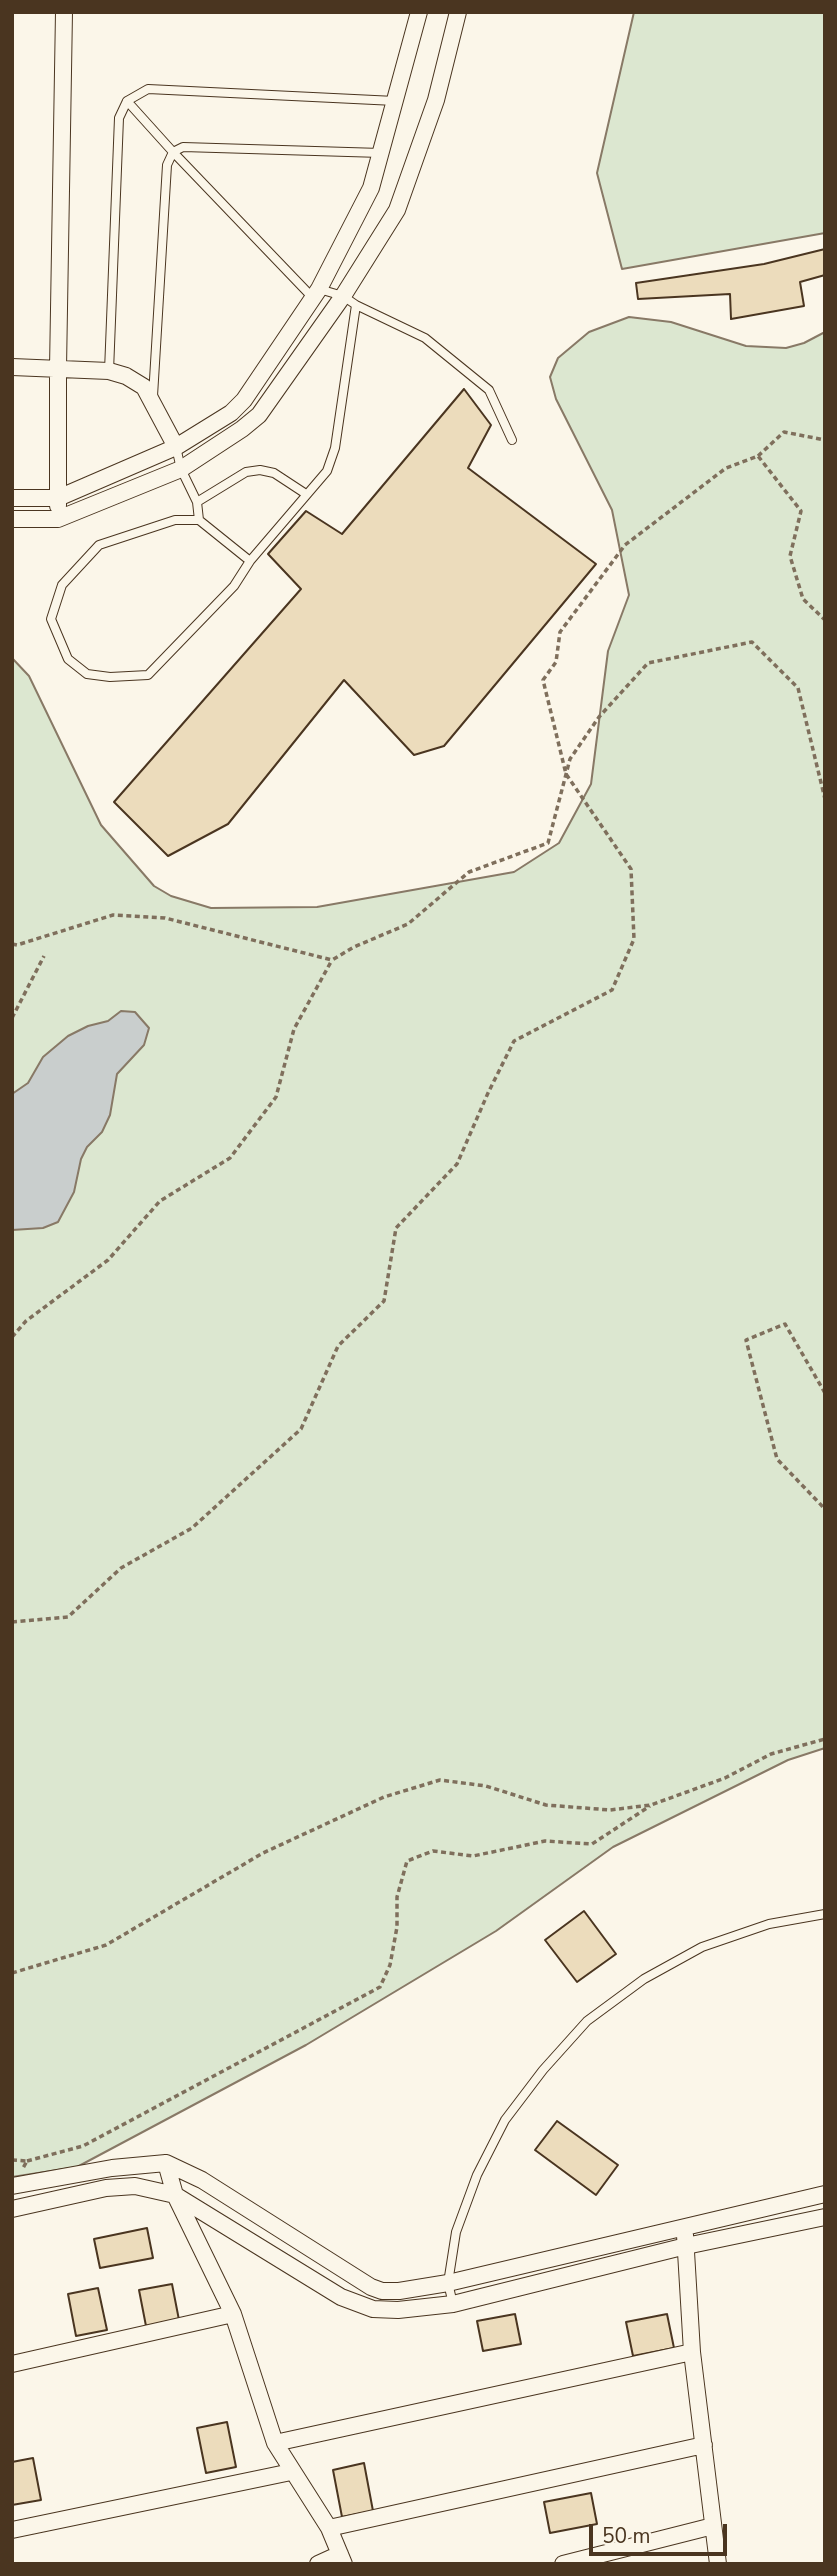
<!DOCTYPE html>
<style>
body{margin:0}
#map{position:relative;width:837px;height:2576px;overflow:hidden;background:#fbf6e9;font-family:"Nunito Sans",sans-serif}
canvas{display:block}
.frame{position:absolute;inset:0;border:14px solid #4a3520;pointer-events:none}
.scale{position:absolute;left:589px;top:2524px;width:138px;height:32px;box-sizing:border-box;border:4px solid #4a3520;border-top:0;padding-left:9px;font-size:21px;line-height:24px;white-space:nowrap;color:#4a3520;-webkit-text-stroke:5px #fbf6e9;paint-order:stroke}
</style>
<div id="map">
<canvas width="837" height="2576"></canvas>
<div class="frame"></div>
<div class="scale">50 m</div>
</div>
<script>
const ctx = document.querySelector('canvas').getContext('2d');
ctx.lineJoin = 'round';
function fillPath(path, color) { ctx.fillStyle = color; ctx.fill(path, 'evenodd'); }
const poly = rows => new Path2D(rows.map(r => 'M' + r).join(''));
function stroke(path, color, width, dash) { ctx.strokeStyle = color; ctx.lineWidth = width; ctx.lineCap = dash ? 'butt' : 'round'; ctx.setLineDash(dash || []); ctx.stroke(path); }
const green = poly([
 [634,12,825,12,825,233,622,269,597,173,634,12],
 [629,317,671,322,746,346,786,348,804,343,825,332,825,1748,788,1760,613,1847,496,1931,306,2045,77,2167,12,2177,12,658,29,676,101,825,154,886,171,896,211,908,317,907,514,872,559,843,591,784,608,651,629,595,612,510,556,399,550,377,558,358,589,332,629,317]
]);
const water = poly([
 [121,1011,135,1012,149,1028,144,1045,117,1074,110,1115,102,1132,87,1147,81,1159,74,1192,58,1222,43,1228,12,1230,12,1094,28,1083,43,1057,68,1036,88,1026,108,1021,121,1011]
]);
const building = poly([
 [825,249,825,275,800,282,804,306,731,319,730,294,638,299,636,283,764,264,825,249],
 [464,389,491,425,468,468,596,564,444,746,414,755,344,680,228,824,168,856,114,802,301,589,268,554,306,511,342,534,464,389],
 [584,1911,616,1954,577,1982,545,1940,584,1911],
 [557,2121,618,2165,596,2195,535,2150,557,2121],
 [147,2228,153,2258,100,2268,94,2239,147,2228],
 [172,2284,179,2320,146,2326,139,2290,172,2284],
 [98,2288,107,2330,76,2336,68,2294,98,2288],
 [515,2314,521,2344,483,2351,477,2321,515,2314],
 [667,2314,674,2348,633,2356,626,2322,667,2314],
 [227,2422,236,2467,206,2473,197,2428,227,2422],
 [33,2458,41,2500,12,2505,12,2462,33,2458],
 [364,2463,373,2511,342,2517,333,2470,364,2463],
 [591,2493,597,2524,550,2533,544,2502,591,2493]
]);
const path = poly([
 [758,456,784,432,825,440],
 [12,944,17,945,113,915,165,918,332,960,354,947,408,924,469,872,548,843,570,759,599,717,648,663,752,642,798,688,825,799],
 [12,1018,44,956],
 [12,1337,26,1321,108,1260,160,1201,230,1158,276,1097,294,1029,332,960],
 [825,1393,785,1324,746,1340,777,1459,825,1509],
 [12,1622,68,1617,121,1568,192,1528,301,1429,338,1346,384,1301,396,1228,457,1164,488,1093,514,1041,612,990,634,939,631,869,566,774,543,680,556,662,560,632,625,545,726,468,758,456,801,511,790,556,803,599,825,620],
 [12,1973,106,1945,263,1853,384,1797,440,1780,486,1786,546,1805,610,1810,651,1805,725,1778,771,1754,825,1739],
 [12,2160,27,2161,23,2168],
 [27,2161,83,2146,380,1987,390,1965,397,1927,397,1897,407,1861,433,1851,473,1856,545,1841,592,1844,650,1806]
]);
const service = poly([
 [127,101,173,152,313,298],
 [356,305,425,338,489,390,512,440],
 [109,371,119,118,127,101,148,89,395,101],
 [153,396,167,165,173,152,183,147,381,153],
 [176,447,181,469,197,502,199,520],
 [197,502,246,472,260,470,274,473,306,494],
 [250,561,199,520,175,520,99,545,62,585,51,619,68,659,87,674,110,677,148,675,234,586,250,561,327,471,335,448,356,305,343,296,319,289],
 [453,2304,448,2283,456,2232,477,2175,505,2120,543,2070,587,2021,644,1979,702,1947,769,1924,825,1914]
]);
const minor = poly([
 [12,367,109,371,126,376,144,387,176,447],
 [12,498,58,498,176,447,231,413,244,400,319,289,371,188,419,12],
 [58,506,58,368,64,12],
 [12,519,58,519,181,469,242,429,259,415,343,296,397,210,436,100,458,12],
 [166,2163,175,2195,233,2314,275,2443,329,2528,344,2564],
 [12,2186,112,2168,166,2163,202,2180,371,2287,382,2291,399,2291,448,2283,825,2194],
 [12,2209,106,2188,135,2186,175,2195,341,2297,373,2309,398,2310,453,2304,686,2246,825,2217],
 [685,2235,692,2352,718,2564],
 [12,2364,233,2314],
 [275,2443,692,2352],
 [329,2528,704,2445],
 [12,2530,291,2472],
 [318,2564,340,2554],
 [563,2564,713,2526]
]);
fillPath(green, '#dce7d0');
stroke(green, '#887966', 2);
fillPath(water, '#c9cecd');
stroke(water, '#887966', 2);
fillPath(building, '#ecdcbc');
stroke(building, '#4a3520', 2);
stroke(service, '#4a3520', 10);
stroke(minor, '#4a3520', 18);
stroke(path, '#7f6f5c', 3.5, [5, 3.5]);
stroke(service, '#fbf6e9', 8);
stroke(minor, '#fbf6e9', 16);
</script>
